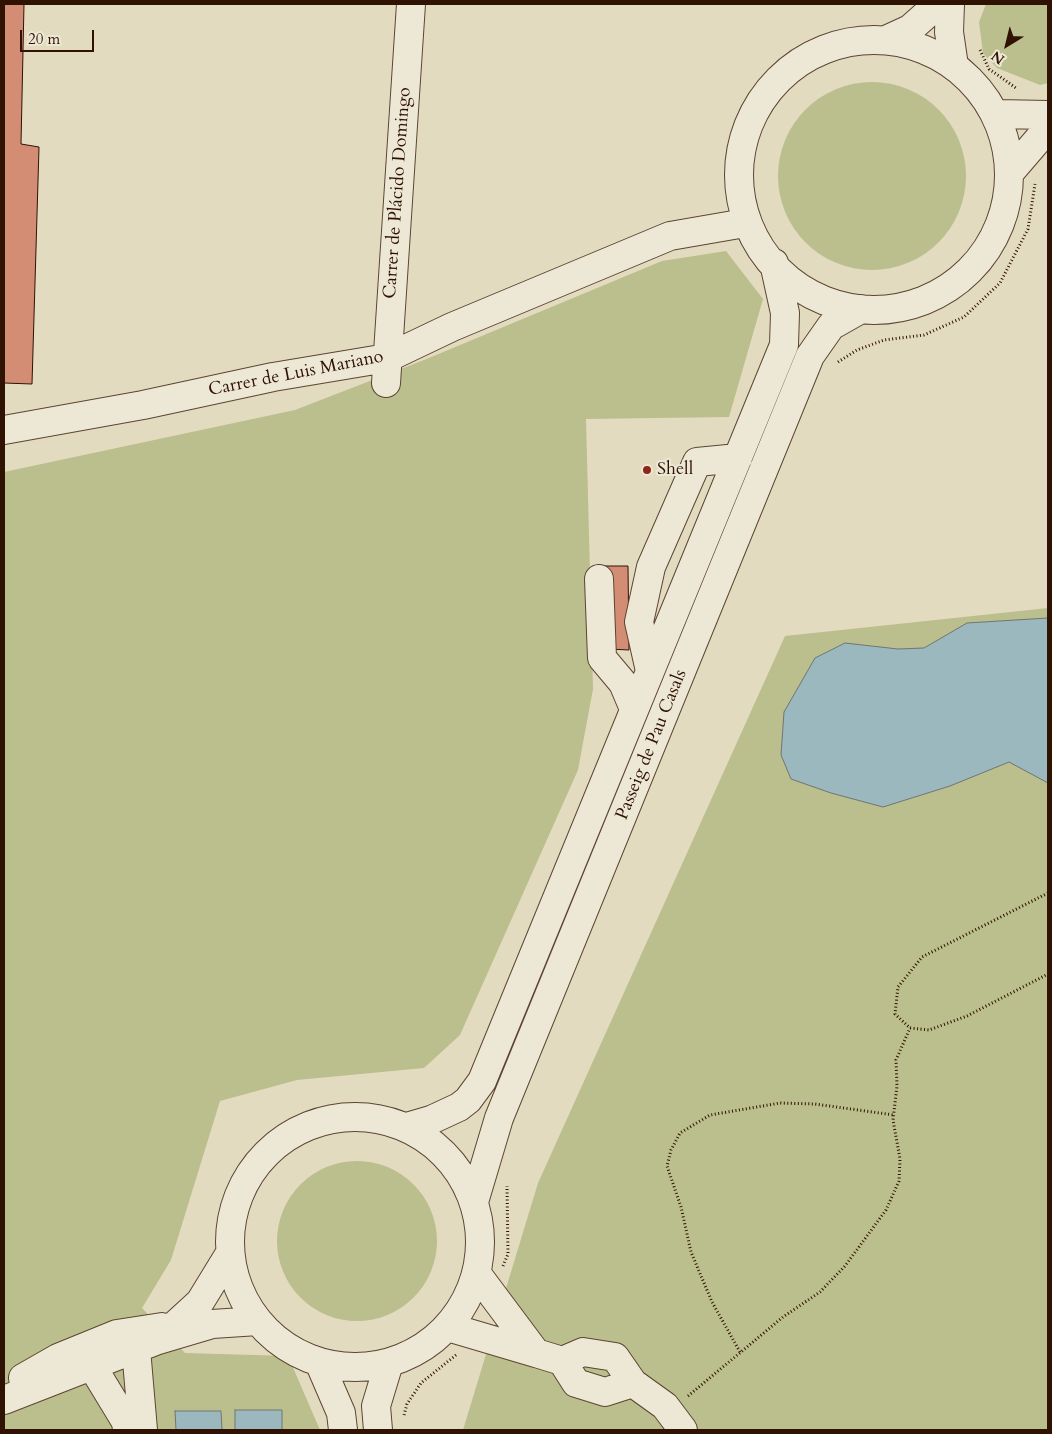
<!DOCTYPE html>
<meta charset="utf-8">
<style>
body{margin:0}
#map{position:relative;width:1052px;height:1434px;overflow:hidden;background:#e3dbbf;font-family:Cardo,serif}
canvas{display:block}
.frame{position:absolute;inset:0;border:5px solid #301203;pointer-events:none}
.north{position:absolute;left:982px;top:20px;width:50px;height:50px;-webkit-text-stroke:4px #ede8d5;paint-order:stroke;rotate:216deg;font-size:14px;font-weight:700;line-height:20px;text-align:center;color:#301203}
.north::after{content:'';display:block;margin:auto;width:18px;height:22px;background:#301203;clip-path:polygon(50% 0,100% 100%,50% 72%,0 100%)}
.scale{position:absolute;left:20px;top:30px;width:74px;height:22px;box-sizing:border-box;border:2px solid #301203;border-top:0;padding-left:6px;font-size:15px;line-height:18px;white-space:nowrap;color:#301203;-webkit-text-stroke:4px #ede8d5;paint-order:stroke}
</style>
<div id="map">
<canvas width="1052" height="1434"></canvas>
<div class="frame"></div>
<div class="north">N</div>
<div class="scale">20 m</div>
</div>
<script>
const ctx = document.querySelector('canvas').getContext('2d');
ctx.lineJoin = 'round';
function fillPath(path, color) { ctx.fillStyle = color; ctx.fill(path, 'evenodd'); }
const poly = rows => new Path2D(rows.map(r => 'M' + r).join(''));
function stroke(path, color, width, dash) { ctx.strokeStyle = color; ctx.lineWidth = width; ctx.lineCap = dash ? 'butt' : 'round'; ctx.setLineDash(dash || []); ctx.stroke(path); }
function write(font, color, halo, rows, align = 'center') {
  ctx.font = font + ' Cardo,serif'; ctx.lineWidth = 4; ctx.setLineDash([]); ctx.textBaseline = 'middle'; ctx.strokeStyle = halo; ctx.fillStyle = color; for (const [text, x, y, turn = 0] of rows) {
    ctx.save(); ctx.translate(x, y); ctx.rotate((+turn || 0) * Math.PI / 180); ctx.textAlign = isNaN(turn) ? turn : align; if (halo) ctx.strokeText(text, 0, 0); ctx.fillText(text, 0, 0); ctx.restore();
  }
}
const green = poly([
 [986,4,1048,4,1048,83,1040,85,997,68,983,53,979,22],
 '778 176a94 94 0 1 1 188 0a94 94 0 1 1-188 0Z',
 [726,251,763,299,729,417,586,419,593,689,578,770,460,1035,424,1068,297,1080,220,1101,171,1260,142,1308,185,1353,288,1356,320,1430,4,1430,4,472,295,410,424,360,662,261],
 [1048,608,1048,1430,463,1430,538,1183,785,636],
 '277 1241a80 80 0 1 1 160 0a80 80 0 1 1-160 0Z'
]);
const water = poly([
 [1048,618,1048,783,1009,762,950,786,883,807,831,793,791,779,781,755,784,712,815,658,845,643,898,649,924,648,967,623,1048,618],
 [235,1410,282,1410,282,1430,235,1430,235,1410],
 [175,1411,221,1411,222,1430,176,1430,175,1411]
]);
const building = poly([
 [4,4,24,4,21,144,39,147,32,384,4,383,4,4],
 [606,566,628,566,629,650,608,649,606,566]
]);
const path = poly([
 [980,50,989,69,1016,88],
 [838,362,857,350,884,340,924,335,964,317,1000,283,1028,229,1035,184],
 [1048,893,922,957,898,987,895,1014,910,1028,929,1030,967,1016,1048,974],
 [503,1266,508,1254,507,1186],
 [740,1352,712,1302,691,1252,681,1207,667,1166,671,1150,680,1133,710,1115,780,1103,815,1104,894,1115],
 [688,1396,783,1317,820,1292,845,1266,886,1210,899,1181,900,1159,893,1120,897,1086,896,1060,910,1028],
 [404,1415,407,1404,421,1383,456,1355]
]);
const minor = poly([
 [950,4,949,32,954,66],
 '739 175a135 135 0 1 1 270 0a135 135 0 1 1-270 0Z',
 [886,40,910,29,928,13,935,4],
 [997,114,1048,115],
 [1012,170,1048,128],
 [386,383,411,4],
 [4,430,143,405,273,377,387,358,452,327,670,236,745,223],
 [599,579,602,658,623,683,634,709],
 [650,671,639,622,651,567,697,462,738,458],
 '230 1242a125 125 0 1 1 250 0a125 125 0 1 1-250 0Z',
 [407,1127,431,1120,459,1107,468,1100,482,1081,784,345,785,313,774,263],
 [474,1202,499,1118,810,356,831,326,861,309],
 [448,1327,536,1353,477,1274],
 [164,1335,200,1302,230,1253],
 [136,1349,143,1430],
 [536,1353,562,1361,576,1383,605,1392,633,1383,615,1357,583,1352,562,1361],
 [319,1362,341,1413,343,1430],
 [92,1366,126,1422,127,1430],
 [23,1378,58,1358,117,1334,162,1327],
 [633,1383,665,1406,683,1430],
 [4,1400,158,1340,212,1324,258,1321],
 [378,1430,376,1406,389,1363]
]);
const markers = [
 [647,470,5,"#8f2418"]
];
const streetNames = [
 ["Carrer de Plácido Domingo",398,193,-86],
 ["Carrer de Luis Mariano",296,374,-11],
 ["Passeig de Pau Casals",652,745,-68]
];
const poiNames = [
 ["Shell",657,470]
];
fillPath(green, '#bbbe8d');
fillPath(water, '#9ab8bd');
stroke(water, '#707673', 1);
fillPath(building, '#d38d75');
stroke(building, '#301203', 1);
stroke(minor, '#5d4432', 30);
stroke(path, '#301203', 3, [1, 2.5]);
stroke(minor, '#ede8d5', 28);
for (const [x, y, r, color] of markers) { const dot = new Path2D(); dot.arc(x, y, r, 0, 2 * Math.PI); ctx.fillStyle = color; ctx.fill(dot); stroke(dot, '#ede8d5', 2); }
write('18px', '#301203', '#ede8d5', streetNames);
write('18px', '#301203', '#ede8d5', poiNames, 'left');
</script>
